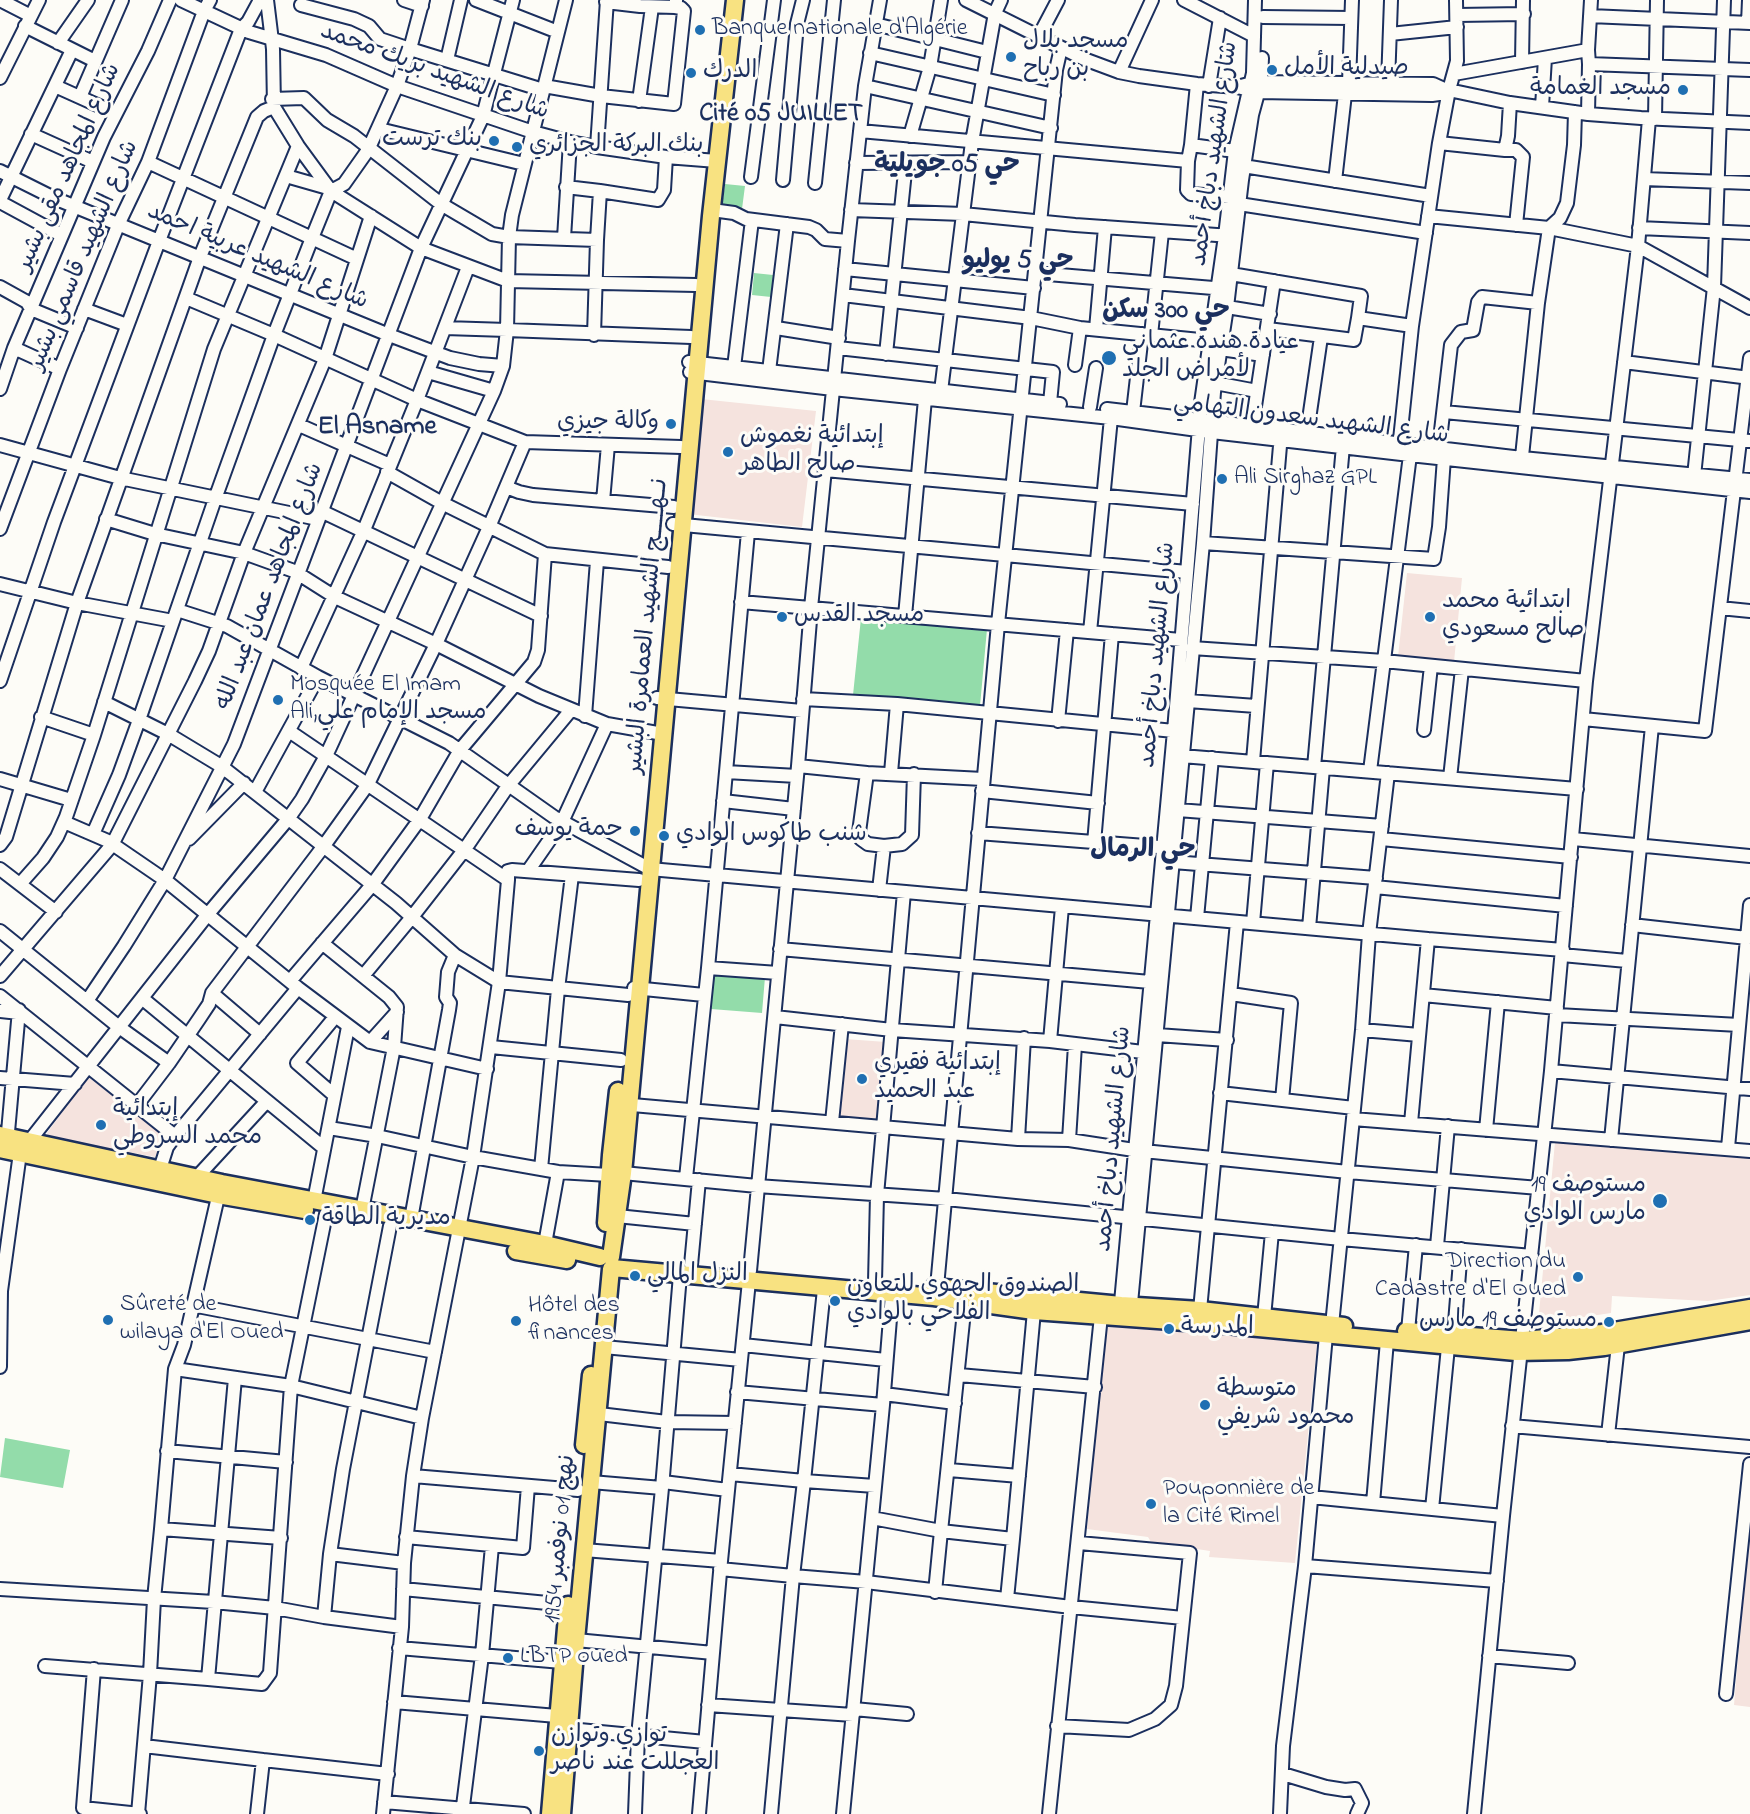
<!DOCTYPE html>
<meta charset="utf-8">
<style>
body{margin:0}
canvas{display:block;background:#fdfcf7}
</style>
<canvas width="1750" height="1814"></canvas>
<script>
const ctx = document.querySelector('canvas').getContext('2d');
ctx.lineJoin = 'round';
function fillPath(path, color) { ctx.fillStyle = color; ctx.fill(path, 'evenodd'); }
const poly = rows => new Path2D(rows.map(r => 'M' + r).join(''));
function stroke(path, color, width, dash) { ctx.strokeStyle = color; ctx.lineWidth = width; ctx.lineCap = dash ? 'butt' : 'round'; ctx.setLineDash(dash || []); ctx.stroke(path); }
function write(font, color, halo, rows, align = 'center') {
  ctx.font = font + ' "Indie Flower","Playpen Sans Arabic",sans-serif'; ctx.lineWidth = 6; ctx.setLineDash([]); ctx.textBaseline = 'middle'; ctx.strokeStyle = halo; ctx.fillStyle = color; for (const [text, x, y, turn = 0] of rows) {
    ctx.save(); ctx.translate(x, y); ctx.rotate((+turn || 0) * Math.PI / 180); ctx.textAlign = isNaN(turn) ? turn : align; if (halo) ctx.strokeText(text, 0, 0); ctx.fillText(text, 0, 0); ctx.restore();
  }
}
const built = poly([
 [701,399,816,411,802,527,688,514],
 [1407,573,1462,578,1454,662,1398,657],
 [845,1039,886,1042,879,1120,838,1116],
 [88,1077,166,1137,155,1157,48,1137,47,1133],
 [1555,1142,1750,1155,1750,1295,1708,1301,1612,1296,1611,1313,1538,1324],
 [1106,1322,1317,1344,1295,1563,1209,1557,1210,1551,1151,1542,1148,1537,1087,1529],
 [1750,1523,1750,1707,1734,1705]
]);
const green = poly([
 [725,184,745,186,742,209,722,206],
 [754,273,773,275,771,297,752,295],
 [861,618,987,629,980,706,853,695],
 [714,973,765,977,762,1013,711,1009],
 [5,1438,70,1450,63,1488,0,1477]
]);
const minor = poly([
 [0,0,31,16],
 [181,0,249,32,326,55,397,86,533,132,570,142,597,147,666,157,717,161],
 [267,0,273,49,274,107,298,146,331,191,421,248,508,281,696,285],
 [404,0,422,6],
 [476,0,558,32],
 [566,0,512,215,509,237,507,330,691,337],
 [966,0,1084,59,1119,72,1139,76,1197,84,1237,87,1258,92,1432,95,1439,94,1444,89],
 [1184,0,1254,36],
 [606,2,640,6,675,7,676,1],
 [301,5,354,19,369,26,380,39,410,49,423,0],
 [1457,15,1524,14],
 [1590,16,1750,23],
 [1263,17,1351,18],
 [1748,23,1749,0],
 [875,24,987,52],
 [25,26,95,61],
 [1390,34,1457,27],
 [1039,36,1058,0],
 [58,43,88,0],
 [1588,50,1589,64,1750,70],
 [870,53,1054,95],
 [447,60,461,0],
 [1522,62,1523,0],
 [1119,72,1152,0],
 [1454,74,1588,50,1591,0],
 [0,78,39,0],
 [1349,83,1352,0],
 [1388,83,1391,0],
 [55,86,115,113],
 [544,86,601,96,674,104,684,11,681,8,675,7],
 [865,86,1051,128],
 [1209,86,1220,18],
 [1237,87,1256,82,1433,84,1444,89,1510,103,1588,114,1641,118,1750,123],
 [80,97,122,0],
 [272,99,304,98,327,120,354,136,441,204,492,234,509,237,597,240],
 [639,101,652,7],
 [1510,103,1508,136,1505,150,1516,150,1523,157,1516,225],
 [1542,107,1545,58],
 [1588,114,1589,64],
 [1655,119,1657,0],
 [379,129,524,164],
 [860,131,1188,161,1191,145,1235,151],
 [31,134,93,162],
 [910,136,930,67,941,0],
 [1439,143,1505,150],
 [1191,145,1197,84],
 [597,147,607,0],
 [1188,161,1187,190,1191,194,1229,197],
 [148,162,357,259],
 [856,163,969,162],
 [1237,165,1431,196],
 [0,171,54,198,389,335,450,358,479,364,503,366],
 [286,176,328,188],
 [751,177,774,0],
 [1644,179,1750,183],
 [783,180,797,24,803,0],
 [1335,181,1345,94],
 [815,183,834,0],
 [566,187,600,191],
 [0,200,72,50],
 [0,202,61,235],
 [1239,204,1426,233],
 [712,210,734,213,746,219,809,227,816,230,825,239,848,241],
 [851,210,963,214,1075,225,1231,236],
 [1428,216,1549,228,1638,246,1750,308],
 [1639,228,1750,233],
 [564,238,570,142],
 [845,269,1034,288],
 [1036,273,1225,289],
 [1231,274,1361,296,1358,318,1412,326],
 [0,287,27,302,31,309,77,328],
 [843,295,1031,318,1080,328,1210,341],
 [186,298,274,335,417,400,525,442,681,447],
 [1227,307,1270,314],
 [84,309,127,325],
 [776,328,839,338],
 [1096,329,1105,227],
 [1268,329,1354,340,1358,318],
 [594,335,597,240,600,191,658,200,664,190,666,157],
 [1151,335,1162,232],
 [14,348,60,369],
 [838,348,1053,372,1050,403],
 [1220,349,1263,355],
 [886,354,906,162],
 [689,362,1060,404],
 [1624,362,1750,378],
 [1075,365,1080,328],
 [734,367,752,220],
 [769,371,787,224],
 [428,372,494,391],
 [690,372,833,389,1111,418,1212,432,1410,455,1750,492],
 [1215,383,1257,391],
 [0,389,14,348,104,137,148,51,170,0],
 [941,391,972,142,995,13,1001,0],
 [1090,407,1096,368],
 [1107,409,1522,458,1750,480],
 [1133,412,1142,334],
 [1444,412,1750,441],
 [299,425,390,465],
 [1252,426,1274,281],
 [1307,433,1321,337],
 [0,445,120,478,318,519],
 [1439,448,1451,345,1461,332,1473,330,1478,302,1482,297,1538,303],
 [1399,449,1412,326,1439,143,1449,90,1457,61,1456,0],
 [1521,466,1538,303,1549,228,1560,218,1567,203,1574,145,1575,112],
 [825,470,1193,504],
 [387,472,442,503,545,554,668,567],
 [1694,476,1714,287,1724,0],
 [506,487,519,492,533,495,674,507],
 [603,501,608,445],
 [321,511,541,616],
 [106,519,155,534,244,553,294,571,335,597,436,644,539,696,607,724,663,734],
 [673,524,1187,572],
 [0,529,60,369,119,223,148,162,204,11,210,0],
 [1203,543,1434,559,1439,527,1444,458],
 [0,584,77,603,173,621],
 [741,602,1181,640],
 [1720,608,1750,611],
 [177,610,227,626,318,677,449,743,554,817,650,869,1428,939,1563,950],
 [905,616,925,399],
 [1090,632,1111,418],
 [1192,648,1384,661,1586,681],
 [301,668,364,530,417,400,468,267],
 [0,681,54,522,159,241,241,29,248,22,260,0],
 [657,698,802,711],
 [803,699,897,704,1174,731],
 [1188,701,1256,706],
 [104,702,168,734,221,766,396,903,455,955,499,982,628,995],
 [585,716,597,561],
 [41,717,94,735],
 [1583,719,1705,731,1750,358],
 [1058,721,1067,630],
 [1424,730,1431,666],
 [289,731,508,880,508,871,512,870,639,880],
 [1182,756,1577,789],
 [1253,761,1281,434],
 [798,766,867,773,983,779],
 [1314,767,1343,446],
 [1370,771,1410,455],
 [726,772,797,776],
 [867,773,859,832,861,839,868,844,884,846,902,844,912,835,914,774],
 [891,773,897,704],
 [1450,778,1462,669],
 [0,779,71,800],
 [982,791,1098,803],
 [255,792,318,677],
 [723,801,794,809],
 [1178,810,1382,826],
 [64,822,108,841,165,880,298,988,370,1042,487,1069],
 [978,833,1171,848],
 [93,834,119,775,139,720,215,499,274,335,312,238,331,191,344,184,368,150,397,86,410,49,543,90],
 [189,839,244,783],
 [1381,839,1571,857],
 [1573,839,1750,856],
 [1094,843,1112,634],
 [0,845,6,837,77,603,200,257,257,117,264,111,274,107],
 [1173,862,1376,878],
 [0,869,56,912],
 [528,871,562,822,607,724],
 [20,884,43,858,57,837,66,817,94,735,214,349,298,146],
 [1375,887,1566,906],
 [879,890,884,846],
 [1197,918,1212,758],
 [1253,923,1267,763],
 [1632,925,1747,938],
 [1309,928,1323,768],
 [0,931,119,1027,169,1063],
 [322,943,389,997,397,1007,394,1047,362,1210],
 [780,949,1150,982],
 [1562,955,1627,961],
 [708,968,778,973],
 [0,976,112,845,195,681,209,651,244,553,325,359,371,216],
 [363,976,412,917,465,849,508,786,571,710],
 [290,981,372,885,420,819,460,750,534,662,538,650,545,554],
 [634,988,704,995],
 [212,993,260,1034],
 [1231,994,1291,1003,1282,1100],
 [1423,995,1557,1008],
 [0,996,175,1136],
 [143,999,324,1148],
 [87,1001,124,946,165,880,234,744,421,248,483,116,513,0],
 [0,1011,19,1013],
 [1557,1015,1739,1025],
 [775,1017,892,1030,1050,1041,1143,1052],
 [1362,1030,1419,1035],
 [1157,1035,1227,1040],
 [1050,1041,1062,907],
 [370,1042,397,1012],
 [491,1047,621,1060],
 [1551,1071,1750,1089],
 [0,1078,75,1084],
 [1220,1093,1354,1108],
 [334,1095,297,1063,335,1017],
 [621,1104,1018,1139,1069,1140,1134,1150,1348,1172,1539,1188],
 [137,1105,169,1063,199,1019,209,1004,212,993,323,847,368,784,436,644,489,527,525,442],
 [1353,1119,1750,1151],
 [832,1122,842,1024],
 [1411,1123,1428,939],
 [329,1128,377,1136,473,1157,558,1172,609,1175,623,1173,757,1186,946,1199,1341,1239,1532,1256],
 [1486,1130,1498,1002],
 [1018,1139,1024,1038],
 [1069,1140,1075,1045],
 [1611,1140,1652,726],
 [7,1143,19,1010],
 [1728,1148,1750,905],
 [160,1169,167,1147,175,1136,298,988],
 [541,1169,558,989,572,875],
 [197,1177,267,1101],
 [686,1178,708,968,748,532],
 [220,1188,184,1345,175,1369,161,1529,281,1538],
 [314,1201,348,1027],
 [617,1216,695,1224],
 [411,1219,449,1010,450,1003,446,997,448,972,455,955],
 [390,1226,343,1469,330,1554,404,1563],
 [545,1244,558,1172],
 [1437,1246,1448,1126],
 [691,1265,699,1180],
 [750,1271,798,766,811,608,848,241,865,86,880,0],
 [875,1282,877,1195,904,892],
 [937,1287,998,624,1056,70,1061,48],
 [824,1289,804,1481,875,1486],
 [965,1302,941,1531,1013,1539,1034,1311],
 [192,1305,435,1352],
 [1200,1310,1237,922],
 [1120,1313,1174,731,1201,403,1225,236,1235,151,1253,73,1255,0],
 [1130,1314,1203,543,1214,392,1227,307,1242,180,1252,115,1261,82,1262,58],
 [1264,1317,1272,1232],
 [1332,1325,1362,1030,1369,934,1388,773],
 [1408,1331,1416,1245],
 [1454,1335,1461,1249],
 [743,1345,886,1360],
 [604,1347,741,1360,749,1281],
 [0,1367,1,1291,20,1153,208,914,288,819,302,799,326,756,494,391,503,366,507,330,445,328],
 [175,1369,291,1386,422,1418],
 [959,1375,1095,1387],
 [737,1392,883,1405],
 [884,1394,955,1403],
 [599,1414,667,1422,735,1423],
 [1512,1426,1750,1447],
 [1608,1435,1618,1345],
 [167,1451,286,1462],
 [949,1470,1019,1476],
 [730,1474,804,1481,793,1576,866,1582,1071,1607,1183,1618],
 [413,1476,578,1490],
 [591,1482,662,1488],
 [663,1482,728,1490],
 [1311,1497,1503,1516],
 [1373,1503,1387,1341],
 [1432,1509,1448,1347],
 [872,1518,941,1531,935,1592],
 [406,1537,523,1548,528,1486],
 [584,1550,721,1561],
 [1305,1566,1497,1581],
 [720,1569,793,1576,771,1814],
 [0,1589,214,1602,275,1608,324,1617,402,1627],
 [403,1589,568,1605],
 [1007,1599,1013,1539],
 [324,1617,330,1554],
 [576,1640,713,1653],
 [399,1648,562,1662],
 [1489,1656,1568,1663],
 [45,1666,208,1679,235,1378],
 [94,1669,83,1808,140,1814],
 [208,1679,262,1684,270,1673,291,1386,326,1214],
 [1726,1694,1750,1464],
 [394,1702,557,1716],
 [708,1705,853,1715],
 [854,1709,907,1714],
 [1057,1726,1129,1730,1155,1719,1171,1705,1176,1686,1190,1553,1079,1543],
 [569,1729,705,1742],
 [144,1746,263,1760,257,1814],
 [263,1760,388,1774],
 [1283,1774,1326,1787,1345,1790,1355,1789,1362,1803,1357,1814],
 [384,1802,524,1814],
 [138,1814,150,1674,154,1599,161,1529],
 [383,1814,402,1627,404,1563,413,1476,422,1418,473,1157,499,982,508,880],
 [462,1814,482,1655,492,1546],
 [635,1814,638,1736,662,1488,680,1275],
 [699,1814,721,1561,741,1360],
 [843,1814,883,1405,892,1294],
 [1049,1814,1101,1316],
 [1280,1814,1283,1746,1305,1566,1326,1335],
 [1474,1814,1503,1516,1551,1071,1586,681,1638,246,1649,119]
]);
const major = poly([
 [0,1135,222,1183,545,1244,600,1257],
 [0,1149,218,1195,305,1210],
 [606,1223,611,1155,618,1091],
 [516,1251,567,1260],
 [611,1257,623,1173,711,216,735,0],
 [612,1268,934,1297,1034,1311,1226,1325,1516,1352,1568,1351,1604,1347,1750,1321],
 [934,1287,1121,1305,1200,1310,1344,1326],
 [1406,1331,1523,1340,1602,1333,1750,1308],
 [584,1445,591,1375],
 [550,1814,568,1605],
 [562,1814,576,1640,611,1269]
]);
const markers = [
 [700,30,6,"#1f6fb2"],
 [1011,57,6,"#1f6fb2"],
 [1272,70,6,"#1f6fb2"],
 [691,73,6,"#1f6fb2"],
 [1683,90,6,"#1f6fb2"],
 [494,141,6,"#1f6fb2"],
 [517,147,6,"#1f6fb2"],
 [1109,358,8,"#1f6fb2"],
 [671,424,6,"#1f6fb2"],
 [728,452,6,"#1f6fb2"],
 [1222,479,6,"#1f6fb2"],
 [782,617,6,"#1f6fb2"],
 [1430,617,6,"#1f6fb2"],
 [278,700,6,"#1f6fb2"],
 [635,831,6,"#1f6fb2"],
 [664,836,6,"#1f6fb2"],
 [862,1079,6,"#1f6fb2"],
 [101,1125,6,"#1f6fb2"],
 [1660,1201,8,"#1f6fb2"],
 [310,1220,6,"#1f6fb2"],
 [635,1276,6,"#1f6fb2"],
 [1578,1277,6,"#1f6fb2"],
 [835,1301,6,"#1f6fb2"],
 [108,1320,6,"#1f6fb2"],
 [516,1321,6,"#1f6fb2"],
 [1609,1322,6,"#1f6fb2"],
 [1169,1329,6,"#1f6fb2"],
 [1205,1405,6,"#1f6fb2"],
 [1151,1504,6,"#1f6fb2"],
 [508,1658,6,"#1f6fb2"],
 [539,1751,6,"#1f6fb2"]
];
const poiNames = [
 ["Banque nationale d'Algérie",712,30],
 ["مسجد بلال",1023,43],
 ["بن رباح",1023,71],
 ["صيدلية الأمل",1284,70],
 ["الدرك",703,73],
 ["مسجد الغمامة",1671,90,"right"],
 ["بنك ترست",482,141,"right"],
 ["بنك البركة الجزائري",529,147],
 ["عيادة هندة عثماني",1122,344],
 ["لأمراض الجلد",1122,372],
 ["وكالة جيزي",659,424,"right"],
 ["إبتدائية نغموش",740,438],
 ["صالح الطاهر",740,466],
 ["Ali Sirghaz GPL",1234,479],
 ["ابتدائية محمد",1442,603],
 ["صالح مسعودي",1442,631],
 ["مسجد القدس",794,617],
 ["Mosquée El Imam",290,686],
 ["Ali,مسجد الإمام علي",290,714],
 ["حمة يوسف",623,831,"right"],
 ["شنب طاكوس الوادي",676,836],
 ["إبتدائية فقيري",874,1065],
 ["عبد الحميد",874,1093],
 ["إبتدائية",113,1111],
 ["محمد السروطي",113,1139],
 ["مستوصف 19",1646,1187,"right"],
 ["مارس الوادي",1646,1215,"right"],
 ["مديرية الطاقة",322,1220],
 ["Direction du",1566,1263,"right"],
 ["Cadastre d'El Oued",1566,1291,"right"],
 ["النزل المالي",647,1276],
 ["الصندوق الجهوي للتعاون",847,1287],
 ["الفلاحي بالوادي",847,1315],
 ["Sûreté de",120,1306],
 ["wilaya d'El Oued",120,1334],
 ["Hôtel des",528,1307],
 ["finances",528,1335],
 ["مستوصف 19 مارس",1597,1322,"right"],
 ["المدرسة",1181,1329],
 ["متوسطة",1217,1391],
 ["محمود شريفي",1217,1419],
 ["Pouponnière de",1163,1490],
 ["la Cité Rimel",1163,1518],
 ["LBTP oued",520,1658],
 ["توازي وتوازن",551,1737],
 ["العجللت عند ناصر",551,1765]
];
const streetNames = [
 ["شارع الشهيد بريك محمد",434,73,20],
 ["شارع الشهيد دباخ أحمد",1216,154,-82],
 ["شارع المجاهد مقى بشير",70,168,-66],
 ["شارع الشهيد قاسمي بشير",85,256,-67],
 ["شارع الشهيد عربية احمد",257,258,23],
 ["شارع الشهيد سعدون التهامي",1311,421,7],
 ["شارع المجاهد عمان عبد الله",271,587,-69],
 ["نــهـــــج الشهيد العمامرة البشير",649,626,-85],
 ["شارع الشهيد دباخ أحمد",1159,655,-85],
 ["شارع الشهيد دباخ أحمد",1115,1139,-85],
 ["نهج 01 نوفمبر 1954",562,1539,-85]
];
const neighbourhoodNames = [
 ["Cité 05 JUILLET",781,116],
 ["حي 05 جويلية",947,167],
 ["حي 5 يوليو",1018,263],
 ["حي 300 سكن",1166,313],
 ["حي الرمال",1143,852]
];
const quarterNames = [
 ["El Asname",377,429]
];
fillPath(built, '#f5e3de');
fillPath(green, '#93dcaa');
stroke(minor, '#1b2f5e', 16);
stroke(major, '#1b2f5e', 21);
stroke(minor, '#fdfcf7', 12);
stroke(major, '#f8e281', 16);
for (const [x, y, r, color] of markers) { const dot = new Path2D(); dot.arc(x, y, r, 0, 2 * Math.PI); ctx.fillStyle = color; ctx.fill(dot); stroke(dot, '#fdfcf7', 2); }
write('24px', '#1b2f5e', '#fdfcf7', poiNames, 'left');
write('24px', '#1b2f5e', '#fdfcf7', streetNames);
write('bold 26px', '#1b2f5e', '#fdfcf7', neighbourhoodNames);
write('bold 27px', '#1b2f5e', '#fdfcf7', quarterNames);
</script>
